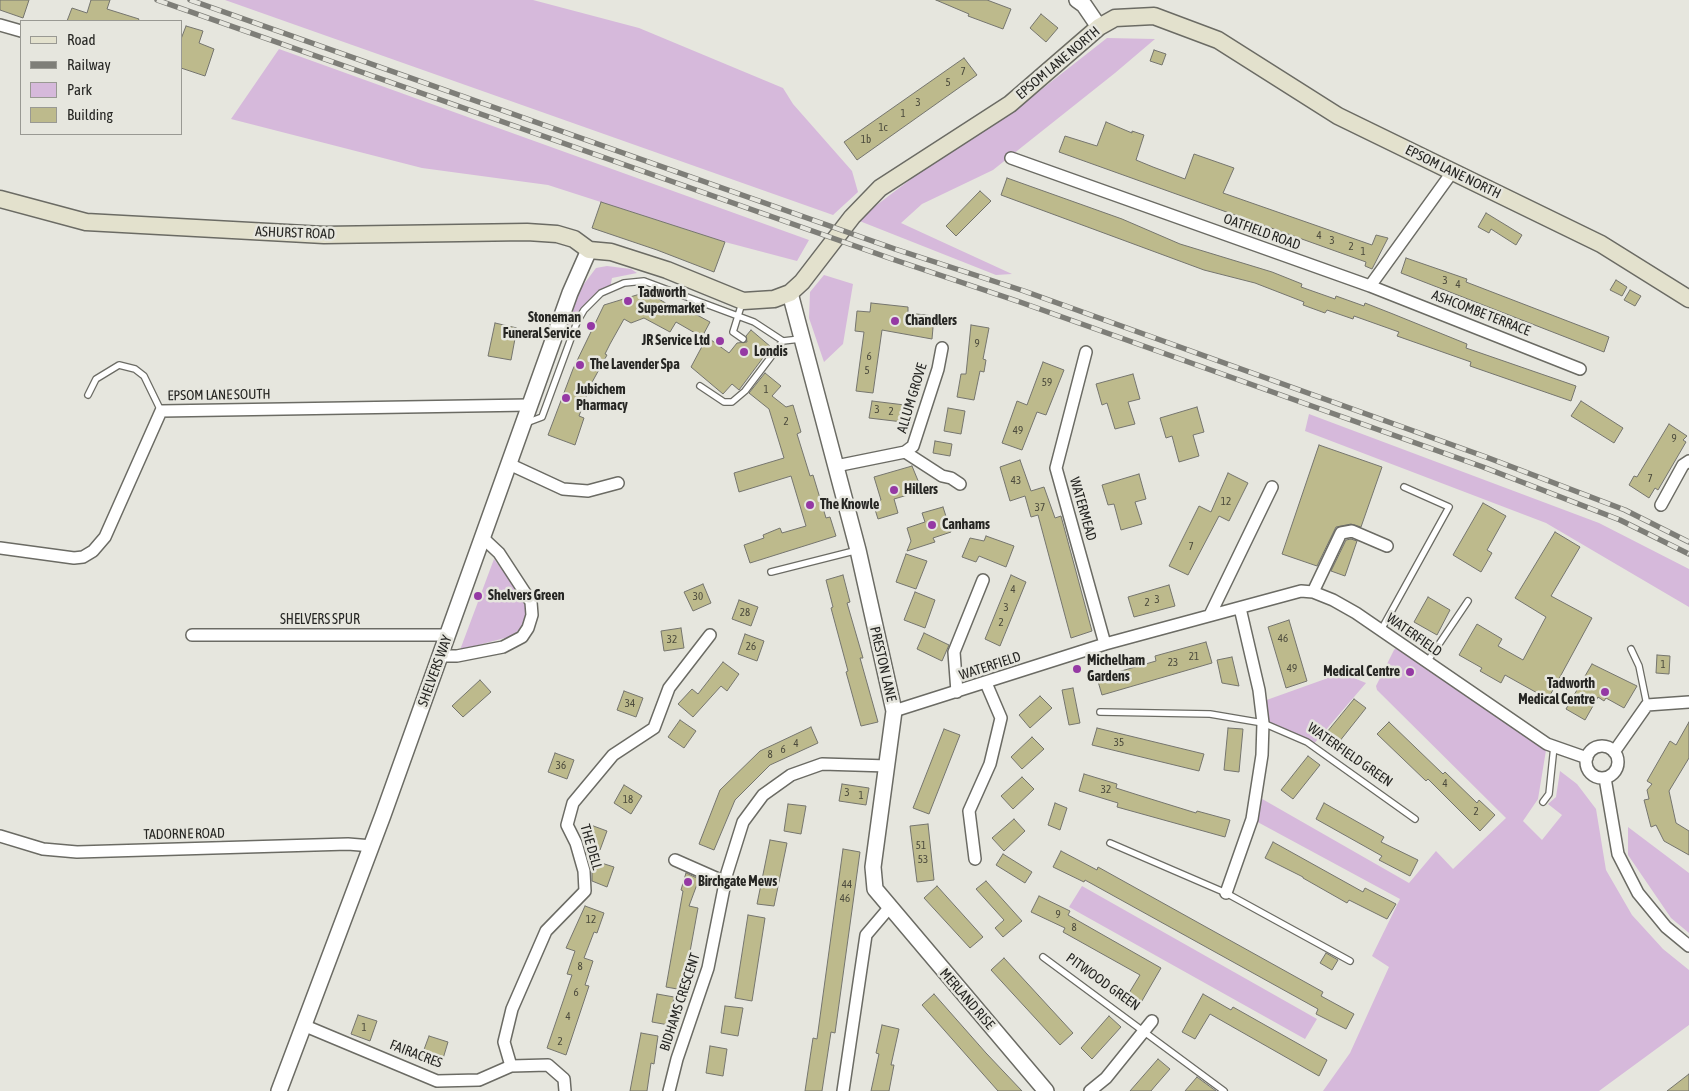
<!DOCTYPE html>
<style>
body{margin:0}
#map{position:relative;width:1689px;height:1091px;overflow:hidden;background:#e6e6de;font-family:"Asap Condensed",sans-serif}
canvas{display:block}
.legend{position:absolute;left:20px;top:20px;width:162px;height:115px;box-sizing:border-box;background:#e6e6de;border:1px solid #999993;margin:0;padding:6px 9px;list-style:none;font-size:15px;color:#262623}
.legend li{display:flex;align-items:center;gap:10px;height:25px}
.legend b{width:25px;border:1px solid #999993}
</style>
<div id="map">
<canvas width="1689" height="1091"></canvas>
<ul class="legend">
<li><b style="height:6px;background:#e3e1cd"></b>Road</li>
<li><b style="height:6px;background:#7e7e78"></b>Railway</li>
<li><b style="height:14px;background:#d6b9db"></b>Park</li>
<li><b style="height:14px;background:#bdba8c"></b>Building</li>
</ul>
</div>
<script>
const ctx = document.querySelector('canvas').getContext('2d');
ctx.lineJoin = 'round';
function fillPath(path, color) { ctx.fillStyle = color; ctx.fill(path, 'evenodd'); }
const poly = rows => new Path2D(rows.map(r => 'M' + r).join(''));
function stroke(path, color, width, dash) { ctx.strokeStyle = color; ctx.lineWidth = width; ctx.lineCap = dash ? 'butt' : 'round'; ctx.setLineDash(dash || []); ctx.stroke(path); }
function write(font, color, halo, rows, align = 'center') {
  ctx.font = font + ' "Asap Condensed",sans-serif'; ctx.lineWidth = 5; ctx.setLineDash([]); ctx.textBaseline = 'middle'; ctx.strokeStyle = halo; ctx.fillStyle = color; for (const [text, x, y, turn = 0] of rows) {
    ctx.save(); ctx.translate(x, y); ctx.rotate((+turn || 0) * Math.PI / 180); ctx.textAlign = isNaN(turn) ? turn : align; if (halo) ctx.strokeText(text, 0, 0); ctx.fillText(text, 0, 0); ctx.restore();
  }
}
const green = poly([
 [225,0,533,0,639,28,783,88,793,104,852,171,858,192,833,215],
 [1107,38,1155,39,1115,73,993,170,922,204,901,223,1012,274,996,275,857,220,932,163,1019,107],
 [279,49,809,240,797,261,725,242,548,185,422,168,231,119],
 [607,266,631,269,637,273,612,278,610,288,601,293,577,322,566,326,581,288,596,268],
 [824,275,853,284,843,344,824,362,809,318,810,292],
 [1309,414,1599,523,1689,569,1689,607,1546,523,1305,431],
 [494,559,526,602,526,617,521,628,512,636,460,650],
 [1400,644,1547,744,1538,799,1523,821,1542,840,1562,815,1548,804,1556,797,1560,771,1577,784,1596,809,1606,870,1632,915,1663,949,1689,970,1689,1025,1599,1091,1323,1091,1350,1053,1389,967,1372,956,1400,899,1252,819,1257,796,1409,883,1436,851,1453,869,1506,818,1377,690,1376,686,1394,650],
 [1342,673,1366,683,1312,746,1263,723,1261,702],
 [1628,827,1689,873,1689,933,1671,918,1628,855],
 [1082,886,1317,1019,1305,1039,1069,907]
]);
const building = poly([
 [0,0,29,0,23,18,0,10,0,0],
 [91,0,110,0,107,9,139,19,138,21,67,21,72,8,87,13,91,0],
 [936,0,987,0,1011,9,1003,29,968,16,969,14,936,0],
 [1041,14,1058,28,1046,42,1030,28,1041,14],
 [186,26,203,31,199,43,214,49,205,76,181,68,181,39,186,26],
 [1154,50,1166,54,1162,65,1150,61,1154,50],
 [964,58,977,75,857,160,844,142,964,58],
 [1106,122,1132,133,1132,131,1144,135,1136,160,1153,167,1185,179,1194,154,1234,168,1223,193,1372,245,1376,235,1388,238,1372,269,1365,266,1366,262,1059,152,1065,136,1097,146,1106,122],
 [1007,178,1122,219,1180,244,1272,272,1302,284,1301,287,1335,299,1336,296,1364,306,1365,303,1393,314,1467,344,1466,348,1576,386,1571,401,1470,366,1471,362,1397,336,1399,332,1354,316,1353,319,1327,310,1325,313,1303,305,1304,302,1255,283,1204,270,1001,195,1007,178],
 [980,191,991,201,956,236,946,226,980,191],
 [601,202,725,242,714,272,657,250,592,228,601,202],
 [1486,213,1522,235,1516,245,1491,229,1489,233,1478,227,1486,213],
 [1406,258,1467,279,1466,282,1609,337,1604,352,1401,273,1406,258],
 [1616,280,1627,287,1622,296,1610,290,1616,280],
 [1630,290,1641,296,1635,306,1624,300,1630,290],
 [640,294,650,294,683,313,686,309,710,322,702,337,676,322,670,332,644,318,631,323,624,319,610,344,605,354,607,355,590,386,579,416,584,418,575,445,548,435,573,369,604,305,640,294],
 [871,303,908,307,908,313,934,316,932,339,882,330,873,393,856,391,864,332,855,331,857,311,870,312,871,303],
 [495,323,517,328,511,360,488,356,495,323],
 [971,325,989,328,983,359,986,360,984,372,980,371,974,400,957,397,961,374,966,374,971,325],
 [751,330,771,347,739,390,732,384,723,394,691,367,707,337,729,353,737,343,747,342,746,336,751,330],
 [1043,362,1064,370,1046,415,1037,412,1022,450,1002,443,1017,401,1027,405,1043,362],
 [765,373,781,386,772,396,786,407,793,405,801,432,797,434,810,476,813,475,826,518,830,517,836,536,750,563,744,545,764,538,763,535,780,528,782,533,806,526,791,476,739,492,734,473,784,458,769,409,749,393,765,373],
 [1133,374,1140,399,1128,402,1135,424,1115,429,1107,403,1102,405,1096,384,1133,374],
 [872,401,913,406,911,423,869,418,872,401],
 [1581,401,1623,428,1614,443,1571,416,1581,401],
 [1197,407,1204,432,1193,435,1199,456,1179,462,1172,436,1166,438,1160,418,1197,407],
 [948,408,965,411,961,434,944,431,948,408],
 [1669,424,1687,436,1683,440,1686,442,1658,490,1655,488,1649,498,1629,485,1634,476,1637,477,1669,424],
 [935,441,952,444,950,456,933,453,935,441],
 [1319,445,1382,467,1361,527,1351,524,1336,527,1317,566,1282,554,1319,445],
 [1020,460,1031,491,1044,487,1055,518,1061,516,1092,631,1071,638,1038,515,1031,517,1025,496,1010,501,1000,467,1020,460],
 [912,466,919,483,909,486,911,494,894,499,898,513,878,519,873,503,881,500,874,477,912,466],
 [1228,473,1248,483,1229,521,1219,516,1188,575,1169,566,1199,506,1211,512,1228,473],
 [1139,474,1146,499,1135,502,1142,524,1121,530,1114,504,1108,505,1102,485,1139,474],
 [1483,503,1506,516,1487,550,1492,553,1481,572,1453,555,1483,503],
 [943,507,951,532,933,538,935,542,907,551,911,541,907,528,925,522,922,513,943,507],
 [1555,532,1580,547,1551,596,1592,618,1548,699,1505,675,1501,683,1480,671,1482,668,1459,655,1477,624,1502,639,1498,646,1523,660,1546,617,1515,598,1555,532],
 [986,536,1014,546,1006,567,979,556,976,562,962,557,970,538,984,541,986,536],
 [1351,539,1357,541,1345,576,1331,571,1346,540,1351,539],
 [906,554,927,561,916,589,896,582,906,554],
 [843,575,850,602,847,603,863,658,860,658,878,722,861,726,846,672,848,671,831,608,833,607,826,580,843,575],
 [1011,575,1026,582,1000,646,985,639,1011,575],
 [703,584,711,603,693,611,684,592,703,584],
 [1169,585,1175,606,1134,617,1128,597,1169,585],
 [915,592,935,600,925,628,904,620,915,592],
 [1428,597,1450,610,1437,635,1414,622,1428,597],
 [739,600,758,607,751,626,732,619,739,600],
 [1289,620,1307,681,1286,688,1268,627,1289,620],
 [681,628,684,648,664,651,661,631,681,628],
 [924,633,949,645,942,661,917,649,924,633],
 [745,634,764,641,757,661,738,654,745,634],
 [1206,642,1212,663,1102,695,1097,678,1156,661,1155,656,1206,642],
 [1657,655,1670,656,1669,674,1656,673,1657,655],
 [1232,657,1237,678,1239,686,1222,683,1217,660,1232,657],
 [723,662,739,674,727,691,721,686,693,717,678,704,692,689,698,694,723,662],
 [1592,664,1637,686,1624,708,1606,698,1604,701,1598,697,1585,720,1566,709,1592,664],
 [480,680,491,692,463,717,452,706,480,680],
 [1073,688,1080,723,1069,725,1062,690,1073,688],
 [624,691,643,698,636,717,617,710,624,691],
 [1040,696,1052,708,1030,728,1019,715,1040,696],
 [1354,699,1366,708,1339,742,1327,732,1354,699],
 [680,720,696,731,684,748,668,737,680,720],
 [1389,722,1443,774,1445,772,1477,803,1479,800,1495,815,1480,831,1428,779,1426,781,1377,734,1389,722],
 [1689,722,1689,758,1669,791,1676,823,1689,831,1689,855,1664,841,1656,825,1651,827,1644,800,1649,799,1647,790,1652,784,1647,781,1670,741,1676,745,1689,722],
 [811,727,818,743,770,765,735,800,714,850,699,844,720,790,760,751,811,727],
 [1097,728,1204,754,1199,771,1092,745,1097,728],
 [1228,728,1243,729,1239,772,1224,770,1228,728],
 [944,729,960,735,929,814,913,808,944,729],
 [1032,737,1044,749,1022,769,1011,757,1032,737],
 [555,753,574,760,567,779,548,772,555,753],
 [1308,756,1320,765,1293,799,1281,790,1308,756],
 [1084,774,1117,784,1116,788,1138,795,1196,813,1197,811,1230,820,1225,837,1117,807,1118,803,1079,791,1084,774],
 [1022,777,1034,789,1013,809,1001,796,1022,777],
 [842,784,869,788,866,805,839,801,842,784],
 [624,785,642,796,631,814,614,803,624,785],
 [1055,803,1067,808,1060,830,1048,825,1055,803],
 [1324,803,1384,837,1381,842,1418,860,1410,876,1379,860,1382,856,1316,819,1324,803],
 [788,804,806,806,801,834,784,831,788,804],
 [1014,819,1025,831,1004,851,992,838,1014,819],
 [588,824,607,831,600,850,584,845,583,839,588,824],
 [928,824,934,880,917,882,910,826,928,824],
 [770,840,787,843,774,906,757,904,770,840],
 [1273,842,1363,892,1365,888,1396,904,1387,919,1349,900,1347,903,1303,878,1303,877,1265,858,1273,842],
 [843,849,860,852,835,1033,831,1032,822,1091,805,1091,813,1038,817,1039,843,849],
 [1061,851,1097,870,1098,867,1323,992,1321,996,1354,1014,1346,1029,1316,1014,1318,1009,1085,880,1084,882,1053,867,1061,851],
 [1003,854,1032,872,1025,883,996,865,1003,854],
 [595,861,614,867,607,887,592,881,592,871,595,861],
 [686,873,699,879,689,906,698,908,683,990,666,987,683,891,681,890,686,873],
 [986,881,1022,921,1003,937,995,928,1004,920,976,889,986,881],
 [937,886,983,937,970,948,924,898,937,886],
 [1039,896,1070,911,1068,915,1161,968,1139,1006,1126,998,1140,975,1063,932,1065,928,1031,912,1039,896],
 [585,906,604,913,597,933,594,932,584,958,593,961,585,985,589,986,566,1055,547,1048,572,975,567,974,575,951,566,948,585,906],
 [748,915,765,918,752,1001,735,998,748,915],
 [1326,953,1338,960,1332,970,1320,963,1326,953],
 [1004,958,1073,1033,1060,1045,991,970,1004,958],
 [657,994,674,997,669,1025,652,1022,657,994],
 [934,994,986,1053,1022,1091,998,1091,968,1057,922,1005,934,994],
 [1203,994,1231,1010,1233,1007,1327,1060,1319,1076,1210,1014,1195,1039,1182,1032,1203,994],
 [725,1006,743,1008,738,1036,721,1033,725,1006],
 [358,1015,377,1021,370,1041,351,1034,358,1015],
 [1109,1016,1121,1027,1092,1059,1081,1048,1109,1016],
 [882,1025,899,1029,891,1065,894,1065,889,1091,871,1091,879,1054,876,1053,882,1025],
 [641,1033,658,1036,654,1064,651,1063,647,1091,630,1091,641,1033],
 [429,1036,448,1042,442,1062,422,1055,429,1036],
 [710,1046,727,1049,723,1076,706,1073,710,1046],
 [1158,1059,1170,1069,1156,1085,1151,1091,1130,1091,1158,1059],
 [1689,1074,1689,1091,1667,1091,1689,1074],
 [1197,1077,1216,1091,1185,1091,1197,1077]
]);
const service = poly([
 [742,303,733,332,743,339],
 [700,386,724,402,732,402,745,391,783,341],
 [88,395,96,379,119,365,135,369,144,376,161,411],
 [526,423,542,417,577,322,584,310,601,293,624,283,644,281,754,322,783,341,800,339],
 [771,572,858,550],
 [1381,630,1449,507,1404,487],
 [1631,649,1639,666,1647,705],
 [1427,662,1468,601],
 [1100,712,1210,714,1263,723,1307,742,1415,819],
 [1543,802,1549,794,1554,746],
 [1110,843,1226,893,1350,961],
 [1043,957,1224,1091]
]);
const minor = poly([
 [0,25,21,31],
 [1011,158,1370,286,1453,171],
 [1370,286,1580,369],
 [1086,352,1056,468,1105,644],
 [905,452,942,476,951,478,960,484],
 [509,464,563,489,588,491,618,483],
 [836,466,905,452,913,446,938,369,942,348],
 [1661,505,1683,465,1689,461],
 [0,548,74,558,83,557,93,551,105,537,161,411,529,405],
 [1313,592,1341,533,1352,531,1387,546],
 [1210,615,1272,487],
 [192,635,448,635],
 [440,656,457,656,503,647,522,637,528,628,532,615,531,602,499,553,483,538],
 [957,692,954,652,983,580],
 [894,711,1105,644,1301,591,1313,592,1333,600,1356,613,1547,744,1587,758],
 '1586 762a16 16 0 1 1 32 0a16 16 0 1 1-32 0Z',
 [1614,752,1647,705,1689,702],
 [1605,778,1618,854,1638,893,1666,927,1689,946],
 [0,836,43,849,77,852,348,844,372,846],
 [975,859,969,811,990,764,1001,718,986,683],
 [675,860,725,882],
 [1226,893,1252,819,1262,755,1263,723,1259,690,1240,608],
 [303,1025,437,1081,479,1080,511,1066,548,1065,564,1079,565,1091],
 [511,1066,504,1042,512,1009,546,931,585,891,584,871,576,843,567,825,573,803,613,755,654,728,669,688,710,635],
 [669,1091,677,1059,708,968,727,873,743,822,763,795,791,775,822,764,888,766],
 [843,1091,866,935,889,908],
 [1090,1091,1106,1078,1152,1021]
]);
const tertiary = poly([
 [1077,0,1084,5,1099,27],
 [790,293,858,550,894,711,873,867,875,889,1046,1091],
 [279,1091,383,815,570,293,589,250]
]);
const secondary = poly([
 [0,199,86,222,324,235,527,232,557,234,574,239,589,250,611,252,667,270,743,301,774,299,790,293,802,282,852,217,880,188,1010,104,1099,27,1115,18,1154,16,1218,40,1338,116,1601,244,1689,299]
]);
const rail = poly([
 [157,0,892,259,1020,302,1483,467,1620,520,1689,554],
 [190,0,895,249,1024,291,1486,457,1625,510,1689,542]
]);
const markers = [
 [628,301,5,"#9539a4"],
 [895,321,5,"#9539a4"],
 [591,326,5,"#9539a4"],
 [720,341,5,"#9539a4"],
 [744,352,5,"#9539a4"],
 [580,365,5,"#9539a4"],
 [566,398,5,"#9539a4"],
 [894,490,5,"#9539a4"],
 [810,505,5,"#9539a4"],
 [932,525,5,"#9539a4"],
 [478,596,5,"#9539a4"],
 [1077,669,5,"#9539a4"],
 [1410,672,5,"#9539a4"],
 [1605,692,5,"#9539a4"],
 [688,882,5,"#9539a4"]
];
const numberNames = [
 ["7",963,72],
 ["5",948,83],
 ["3",918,103],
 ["1",903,114],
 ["1c",883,128],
 ["1b",866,140],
 ["4",1319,236],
 ["3",1332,241],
 ["2",1351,247],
 ["1",1363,252],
 ["3",1445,281],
 ["4",1458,285],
 ["9",977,344],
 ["6",869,357],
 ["5",867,371],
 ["59",1047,383],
 ["1",766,390],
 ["3",877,410],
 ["2",891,412],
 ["2",786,422],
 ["49",1018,431],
 ["9",1674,439],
 ["7",1650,479],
 ["43",1016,481],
 ["12",1226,502],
 ["37",1040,508],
 ["7",1191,547],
 ["4",1013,590],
 ["30",698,597],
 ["3",1157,600],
 ["2",1147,603],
 ["3",1006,608],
 ["28",745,613],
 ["2",1001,623],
 ["46",1283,639],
 ["32",672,640],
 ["26",751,647],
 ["21",1194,657],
 ["23",1173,663],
 ["1",1663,665],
 ["49",1292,669],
 ["34",630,704],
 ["35",1119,743],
 ["4",796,744],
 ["6",783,750],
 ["8",770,755],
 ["36",561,766],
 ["4",1445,784],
 ["32",1106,790],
 ["3",847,793],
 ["1",861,796],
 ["18",628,800],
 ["2",1476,812],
 ["51",921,846],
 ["53",923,860],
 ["44",847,885],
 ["46",845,899],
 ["9",1058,915],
 ["12",591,920],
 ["8",1074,928],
 ["8",580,967],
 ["6",576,993],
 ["4",568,1017],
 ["1",364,1028],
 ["2",560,1042]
];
const streetNames = [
 ["EPSOM LANE NORTH",1058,63,-40],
 ["EPSOM LANE NORTH",1453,172,26],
 ["OATFIELD ROAD",1262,232,20],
 ["ASHURST ROAD",295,233,2],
 ["ASHCOMBE TERRACE",1481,313,21],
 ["EPSOM LANE SOUTH",219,395,-1],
 ["ALLUM GROVE",912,398,-73],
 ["WATERMEAD",1083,509,74],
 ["SHELVERS SPUR",320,620],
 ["WATERFIELD",1414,635,35],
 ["PRESTON LANE",883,664,77],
 ["WATERFIELD",990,666,-18],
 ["SHELVERS WAY",435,671,-70],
 ["WATERFIELD GREEN",1350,755,35],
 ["TADORNE ROAD",184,834,-1],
 ["THE DELL",591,847,74],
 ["PITWOOD GREEN",1103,982,36],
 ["MERLAND RISE",967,999,49],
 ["BIDHAMS CRESCENT",680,1002,-72],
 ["FAIRACRES",416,1054,21]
];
const poiNames = [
 ["Tadworth",638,293],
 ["Supermarket",638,309],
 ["Stoneman",581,318,"right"],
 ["Funeral Service",581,334,"right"],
 ["Chandlers",905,321],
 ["JR Service Ltd",710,341,"right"],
 ["Londis",754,352],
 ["The Lavender Spa",590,365],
 ["Jubichem",576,390],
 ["Pharmacy",576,406],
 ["Hillers",904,490],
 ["The Knowle",820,505],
 ["Canhams",942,525],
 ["Shelvers Green",488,596],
 ["Michelham",1087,661],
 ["Gardens",1087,677],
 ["Medical Centre",1400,672,"right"],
 ["Tadworth",1595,684,"right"],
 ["Medical Centre",1595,700,"right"],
 ["Birchgate Mews",698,882]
];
fillPath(green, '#d6b9db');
fillPath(building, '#bdba8c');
stroke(building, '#75756e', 1);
stroke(service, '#6b6b64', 8);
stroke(minor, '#6b6b64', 14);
stroke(tertiary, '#6b6b64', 18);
stroke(secondary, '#6b6b64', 19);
stroke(service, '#fff', 5.5);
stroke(minor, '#fff', 11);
stroke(tertiary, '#fff', 15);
stroke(secondary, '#e3e1cd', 16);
stroke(rail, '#7e7e78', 5.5);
stroke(rail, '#e6e6de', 4, [11]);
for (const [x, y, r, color] of markers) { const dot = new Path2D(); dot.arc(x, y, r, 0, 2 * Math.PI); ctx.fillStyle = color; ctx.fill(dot); stroke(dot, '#e6e6de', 2); }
write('11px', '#4c4b3d', null, numberNames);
write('14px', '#262623', '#e6e6de', streetNames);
write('bold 14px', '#262623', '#e6e6de', poiNames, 'left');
</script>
